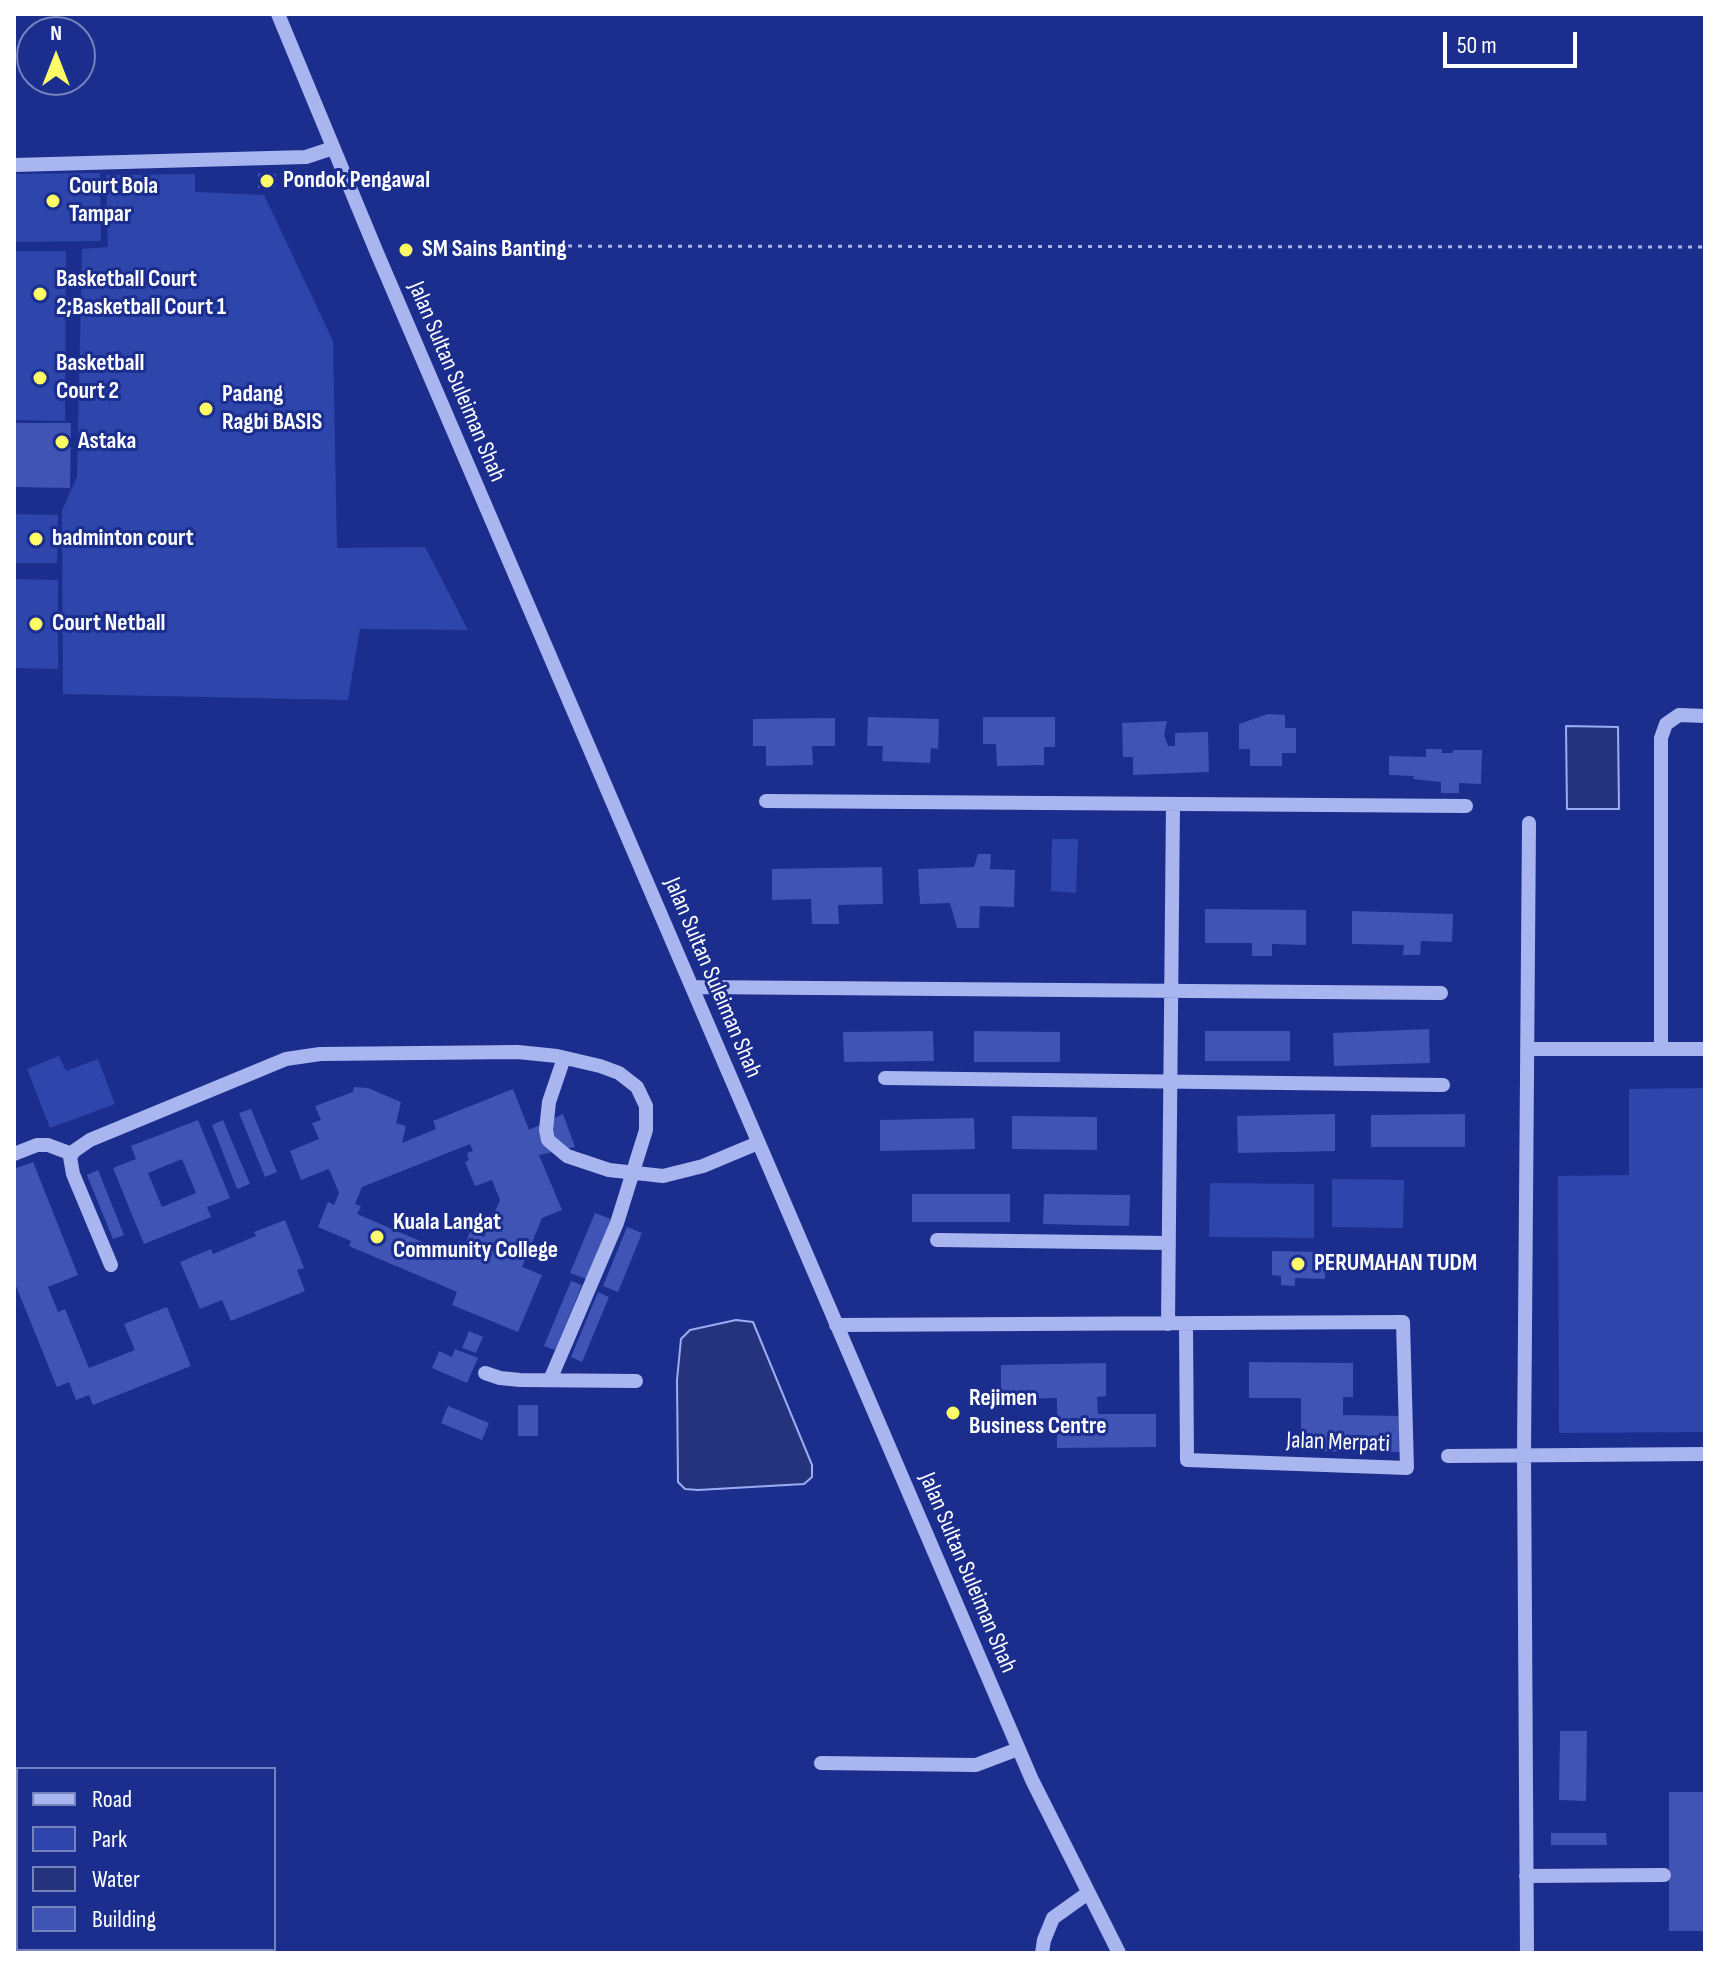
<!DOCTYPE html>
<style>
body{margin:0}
#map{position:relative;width:1719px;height:1967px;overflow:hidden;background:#1b2e8e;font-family:"Sofia Sans Condensed",sans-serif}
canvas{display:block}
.frame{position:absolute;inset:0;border:16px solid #fff;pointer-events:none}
.legend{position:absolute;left:16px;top:1767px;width:260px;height:184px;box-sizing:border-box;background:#1b2e8e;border:2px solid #7682bb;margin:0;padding:10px 14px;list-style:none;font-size:24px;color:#fff}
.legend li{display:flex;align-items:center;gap:16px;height:40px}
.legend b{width:40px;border:2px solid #7682bb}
.north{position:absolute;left:16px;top:16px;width:80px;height:80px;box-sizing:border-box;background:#1b2e8e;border:2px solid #7682bb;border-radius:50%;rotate:0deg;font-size:22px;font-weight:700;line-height:32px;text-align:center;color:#fff}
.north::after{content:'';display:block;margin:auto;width:28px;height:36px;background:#fffc65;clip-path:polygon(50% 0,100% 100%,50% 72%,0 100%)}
.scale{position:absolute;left:1443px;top:32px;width:134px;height:36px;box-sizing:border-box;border:4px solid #fff;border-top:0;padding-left:10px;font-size:24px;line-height:28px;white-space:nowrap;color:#fff;-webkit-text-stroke:6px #1b2e8e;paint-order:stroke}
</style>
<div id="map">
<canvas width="1719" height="1967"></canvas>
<div class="frame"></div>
<ul class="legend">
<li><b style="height:10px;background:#a8b5ee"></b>Road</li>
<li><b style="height:22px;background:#2e45ac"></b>Park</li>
<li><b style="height:22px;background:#25337c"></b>Water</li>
<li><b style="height:22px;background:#3f54b4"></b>Building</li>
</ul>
<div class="north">N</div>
<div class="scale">50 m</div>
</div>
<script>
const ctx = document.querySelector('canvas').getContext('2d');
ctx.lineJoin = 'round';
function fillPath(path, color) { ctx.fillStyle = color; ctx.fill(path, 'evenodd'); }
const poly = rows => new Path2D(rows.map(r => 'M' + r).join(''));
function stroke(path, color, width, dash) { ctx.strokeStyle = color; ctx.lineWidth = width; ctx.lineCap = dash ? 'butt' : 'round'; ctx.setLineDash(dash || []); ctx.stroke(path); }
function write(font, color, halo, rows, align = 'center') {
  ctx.font = font + ' "Sofia Sans Condensed",sans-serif'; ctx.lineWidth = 6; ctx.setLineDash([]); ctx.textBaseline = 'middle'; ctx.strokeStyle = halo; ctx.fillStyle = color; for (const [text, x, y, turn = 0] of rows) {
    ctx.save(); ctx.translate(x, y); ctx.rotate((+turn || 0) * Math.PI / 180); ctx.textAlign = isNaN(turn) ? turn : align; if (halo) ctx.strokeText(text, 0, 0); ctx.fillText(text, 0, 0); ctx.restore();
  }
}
const green = poly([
 [100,173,101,241,14,242,14,174],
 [195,174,195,192,264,195,333,341,337,548,425,547,468,630,360,629,348,700,63,694,62,510,77,477,82,249,108,247,106,175],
 [15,251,66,251,65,421,14,420],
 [14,514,58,515,57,563,14,563],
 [14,579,58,580,58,669,14,668],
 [1052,839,1078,839,1076,893,1051,891],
 [59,1056,66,1071,98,1059,115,1104,50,1128,27,1069],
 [1705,1088,1705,1432,1559,1433,1558,1176,1629,1175,1629,1089],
 [1332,1179,1404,1180,1403,1228,1332,1227],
 [1210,1183,1314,1184,1314,1238,1209,1237]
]);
const water = poly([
 [1566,726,1618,727,1619,809,1567,809,1566,726],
 [736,1320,753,1322,812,1465,812,1477,804,1484,698,1490,685,1489,678,1482,677,1380,681,1339,690,1330,736,1320]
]);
const building = poly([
 [258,173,276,174,275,188,258,188],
 [16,423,71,423,70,488,16,487],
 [1268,714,1285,715,1285,728,1296,728,1296,753,1282,753,1282,766,1250,766,1250,749,1239,749,1239,724],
 [868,717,939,719,938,749,931,748,930,763,882,761,883,746,867,746],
 [983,717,1055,717,1055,747,1044,747,1044,765,997,766,996,744,983,744],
 [835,718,835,746,812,746,813,765,766,766,766,746,753,746,753,719],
 [1167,721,1164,735,1168,746,1175,746,1175,733,1208,732,1209,772,1133,775,1133,757,1123,757,1122,723],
 [1426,749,1442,749,1442,753,1453,753,1453,750,1482,750,1481,784,1459,783,1459,793,1441,793,1441,782,1413,779,1414,776,1389,775,1389,756,1426,757],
 [978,854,991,854,990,869,1015,870,1014,907,980,906,979,928,957,928,950,903,920,904,918,869,974,867],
 [882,867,883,904,838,905,839,924,812,924,811,899,772,900,772,869],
 [1205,909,1306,910,1306,945,1272,944,1272,956,1252,956,1252,943,1205,943],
 [1352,911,1453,914,1452,942,1421,941,1420,955,1403,955,1404,945,1352,944],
 [1429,1029,1430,1063,1334,1066,1333,1033],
 [933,1031,934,1061,844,1062,843,1032],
 [974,1031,1060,1032,1060,1062,974,1062],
 [1205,1031,1290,1031,1290,1061,1205,1061],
 [354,1087,368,1088,401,1102,396,1123,406,1126,402,1143,436,1129,433,1121,513,1089,529,1130,563,1114,575,1147,539,1155,562,1210,542,1218,522,1267,542,1275,518,1332,452,1305,457,1292,349,1246,351,1241,318,1227,328,1202,334,1205,339,1193,329,1169,301,1180,290,1151,319,1139,312,1123,321,1120,315,1106,353,1092],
 [470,1144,473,1151,467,1153,469,1160,465,1162,475,1186,492,1180,500,1200,484,1237,470,1232,465,1244,459,1241,453,1255,357,1214,361,1206,355,1204,362,1187],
 [251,1109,277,1172,265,1177,239,1113],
 [1335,1114,1335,1151,1238,1153,1237,1116],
 [1465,1114,1465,1147,1371,1147,1371,1115],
 [1012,1116,1097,1117,1097,1150,1012,1149],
 [974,1118,975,1149,880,1151,880,1120],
 [198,1120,230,1198,207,1207,211,1217,144,1244,113,1168,136,1159,131,1146],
 [182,1159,196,1193,162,1207,148,1173],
 [223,1120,250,1184,237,1189,212,1125],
 [33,1162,78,1275,48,1287,58,1312,65,1309,89,1368,135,1350,124,1324,167,1307,191,1366,93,1405,89,1395,76,1400,69,1382,57,1387,14,1281,14,1169],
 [98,1170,124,1235,113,1239,87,1175],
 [912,1194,1010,1194,1010,1222,912,1222],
 [1044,1194,1130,1195,1129,1226,1043,1224],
 [595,1213,611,1219,586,1279,570,1273],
 [285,1220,304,1268,297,1270,305,1291,231,1321,222,1300,200,1309,180,1262,211,1249,213,1254,256,1236,254,1232],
 [627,1227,642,1233,618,1292,603,1286],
 [1272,1251,1325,1252,1325,1279,1295,1278,1295,1286,1281,1285,1281,1276,1272,1275],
 [571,1281,582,1285,555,1350,544,1346],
 [598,1292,609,1297,582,1362,571,1357],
 [469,1331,483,1337,476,1353,462,1348],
 [455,1349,478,1358,467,1383,432,1368,439,1351,452,1357],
 [1249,1362,1353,1363,1353,1397,1343,1397,1343,1415,1404,1416,1404,1452,1301,1451,1301,1398,1249,1398],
 [1106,1363,1106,1396,1097,1397,1098,1414,1156,1414,1156,1447,1057,1448,1057,1398,1001,1399,1001,1365],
 [518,1405,538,1405,538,1436,518,1436],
 [448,1406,489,1423,482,1440,441,1423],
 [1560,1731,1587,1731,1586,1801,1559,1800],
 [1669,1792,1705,1792,1705,1931,1669,1931],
 [1551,1833,1606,1833,1607,1845,1551,1845]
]);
const path = poly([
 [428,246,1705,247]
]);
const minor = poly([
 [278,14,377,253,1032,1780,1119,1953],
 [14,165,306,157,333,148],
 [766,801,1466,806],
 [692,987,1441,993],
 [1527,1049,1705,1049],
 [1661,1049,1661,738,1666,724,1679,715,1705,716],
 [564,1058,549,1102,546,1130,548,1140,567,1156,609,1170,663,1176,703,1166,758,1143],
 [885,1078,1443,1085],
 [14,1154,37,1145,48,1145,72,1154],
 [937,1240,1169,1243],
 [111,1265,73,1174,70,1157,74,1151,90,1140,286,1059,320,1054,518,1052,557,1056,600,1066,619,1073,637,1087,646,1106,646,1130,617,1223,550,1380],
 [1168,1324,1173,804],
 [836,1325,1403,1322,1407,1468,1187,1460,1186,1324],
 [485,1373,500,1378,520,1380,636,1381],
 [1448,1456,1705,1454],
 [821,1763,976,1765,1018,1749],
 [1526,1876,1664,1875],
 [1042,1953,1044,1940,1053,1918,1088,1893],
 [1527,1953,1524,1454,1529,823]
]);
const markers = [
 [267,181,8,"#fffc65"],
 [53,201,8,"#fffc65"],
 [406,250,8,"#fffc65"],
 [40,294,8,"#fffc65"],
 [40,378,8,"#fffc65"],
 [206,409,8,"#fffc65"],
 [62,442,8,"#fffc65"],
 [36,539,8,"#fffc65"],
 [36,624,8,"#fffc65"],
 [377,1237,8,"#fffc65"],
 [1298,1264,8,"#fffc65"],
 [953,1413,8,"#fffc65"]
];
const poiNames = [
 ["Pondok Pengawal",283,181],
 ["Court Bola",69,187],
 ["Tampar",69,215],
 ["SM Sains Banting",422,250],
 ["Basketball Court",56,280],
 ["2;Basketball Court 1",56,308],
 ["Basketball",56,364],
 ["Court 2",56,392],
 ["Padang",222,395],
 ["Ragbi BASIS",222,423],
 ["Astaka",78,442],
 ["badminton court",52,539],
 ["Court Netball",52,624],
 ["Kuala Langat",393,1223],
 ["Community College",393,1251],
 ["PERUMAHAN TUDM",1314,1264],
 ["Rejimen",969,1399],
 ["Business Centre",969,1427]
];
const streetNames = [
 ["Jalan Sultan Suleiman Shah",456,382,67],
 ["Jalan Sultan Suleiman Shah",712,978,67],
 ["Jalan Merpati",1338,1443,2],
 ["Jalan Sultan Suleiman Shah",967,1573,67]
];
fillPath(green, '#2e45ac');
fillPath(water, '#25337c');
stroke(water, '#9bacf0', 2);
fillPath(building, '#3f54b4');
stroke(path, '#a8b5ee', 3, [4, 6]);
stroke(minor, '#a8b5ee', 14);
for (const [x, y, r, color] of markers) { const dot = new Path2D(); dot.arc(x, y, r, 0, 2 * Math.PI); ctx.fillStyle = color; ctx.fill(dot); stroke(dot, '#1b2e8e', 3); }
write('bold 24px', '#fff', '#1b2e8e', poiNames, 'left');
write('24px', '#fff', '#1b2e8e', streetNames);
</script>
